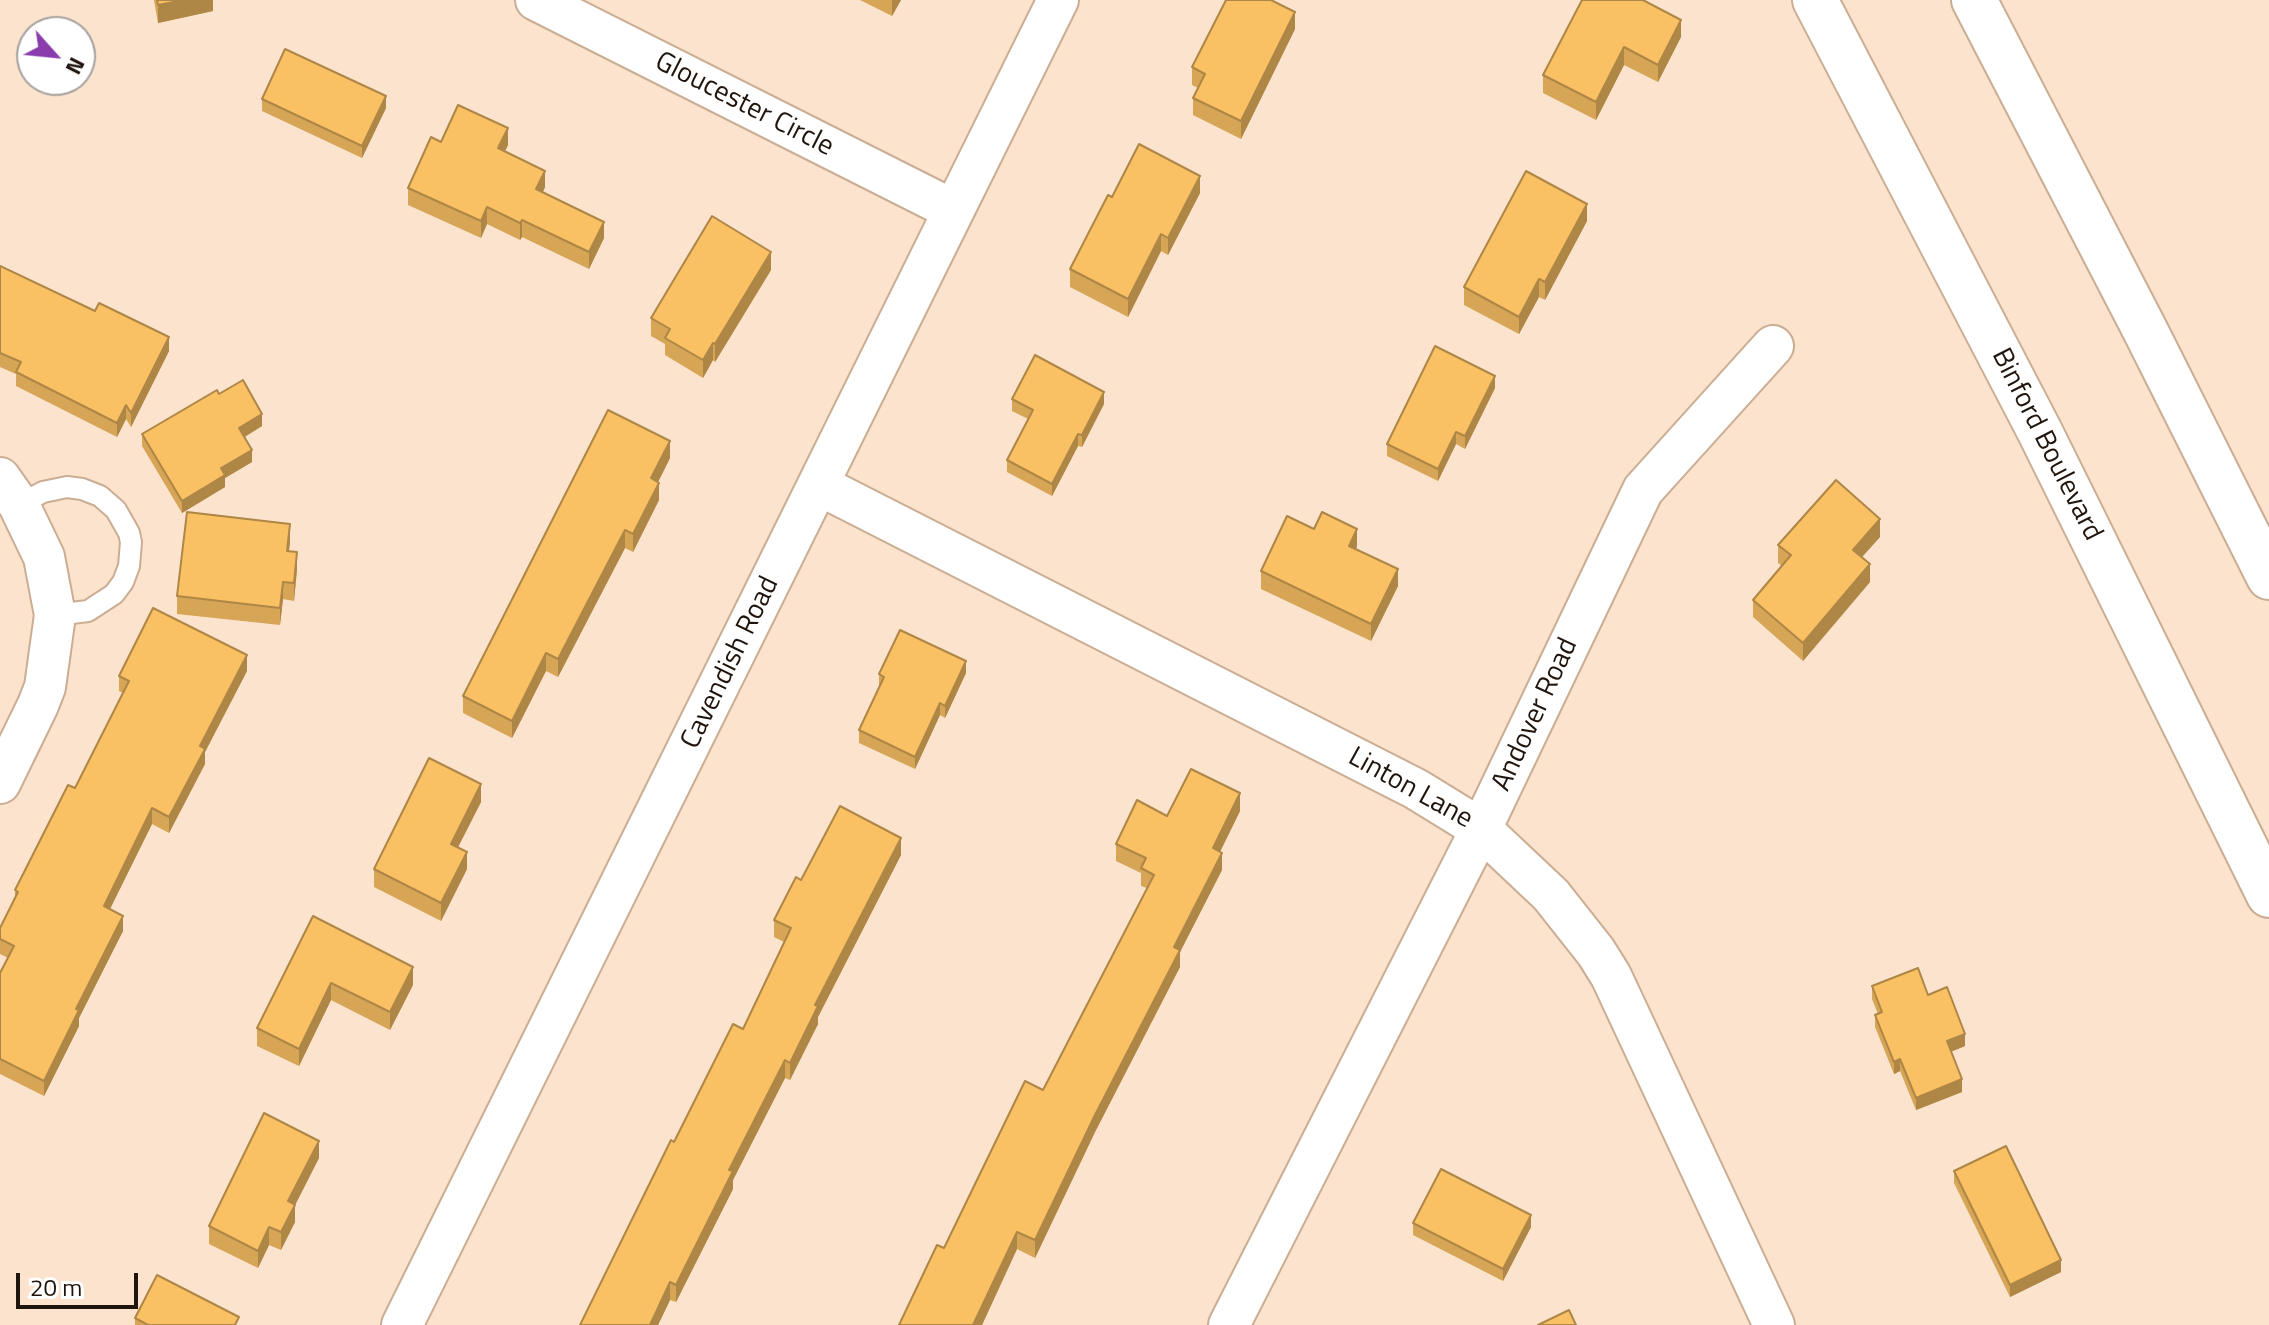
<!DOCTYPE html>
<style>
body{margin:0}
#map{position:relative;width:2269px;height:1325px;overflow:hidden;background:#fce3ce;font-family:"Titillium Web",sans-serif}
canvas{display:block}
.north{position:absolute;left:16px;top:16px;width:80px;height:80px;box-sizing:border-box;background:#fff;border:2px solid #a6a19e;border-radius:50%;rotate:117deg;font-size:22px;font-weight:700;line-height:32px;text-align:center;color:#20150c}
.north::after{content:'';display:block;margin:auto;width:28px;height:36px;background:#8a3cac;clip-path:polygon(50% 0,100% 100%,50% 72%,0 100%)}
.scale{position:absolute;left:16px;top:1273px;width:122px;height:36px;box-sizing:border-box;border:4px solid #20150c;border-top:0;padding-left:10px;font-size:24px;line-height:28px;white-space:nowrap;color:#20150c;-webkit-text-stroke:6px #fff;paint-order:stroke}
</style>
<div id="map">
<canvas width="2269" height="1325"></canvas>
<div class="north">N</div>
<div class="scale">20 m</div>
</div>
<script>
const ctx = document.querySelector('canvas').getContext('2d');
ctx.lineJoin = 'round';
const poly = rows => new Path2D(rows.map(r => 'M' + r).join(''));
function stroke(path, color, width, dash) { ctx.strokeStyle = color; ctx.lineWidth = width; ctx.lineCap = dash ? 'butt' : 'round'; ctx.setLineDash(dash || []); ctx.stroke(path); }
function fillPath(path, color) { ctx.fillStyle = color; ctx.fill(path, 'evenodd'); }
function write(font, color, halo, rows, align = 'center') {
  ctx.font = font + ' "Titillium Web",sans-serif'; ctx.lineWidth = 7; ctx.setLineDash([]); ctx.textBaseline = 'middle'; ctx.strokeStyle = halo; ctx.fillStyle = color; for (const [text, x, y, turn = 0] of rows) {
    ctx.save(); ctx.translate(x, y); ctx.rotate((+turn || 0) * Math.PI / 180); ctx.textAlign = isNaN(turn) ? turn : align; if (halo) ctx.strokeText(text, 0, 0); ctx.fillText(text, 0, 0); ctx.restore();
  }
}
const service = poly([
 [19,505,43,492,67,487,82,489,100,496,116,510,129,533,131,542,129,566,123,582,114,594,88,611,55,615]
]);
const minor = poly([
 [536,0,953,210],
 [0,478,19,505,44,557,55,615,45,687,38,705,0,783],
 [819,485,1416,789,1481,829,1551,895,1596,952,1611,976,1774,1325],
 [402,1325,1058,0],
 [1229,1325,1481,829,1643,490,1773,346]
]);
const primary = poly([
 [1815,0,2040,432,2269,895],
 [1974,0,2145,330,2269,577]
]);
const wall = poly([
 [154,0,213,0,213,11,158,23],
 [860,0,901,0,892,16],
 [1582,0,1681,37,1658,82,1624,65,1596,120,1543,93,1543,75],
 [1295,29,1241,139,1193,115,1193,98,1198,88,1192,85,1192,67],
 [262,99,386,108,362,158,262,111],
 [441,142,508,145,505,151,545,187,543,192,604,238,589,269,522,237,520,240,487,224,481,238,408,205,408,188],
 [1200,193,1168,255,1161,251,1128,317,1070,287,1070,269,1112,197],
 [1587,221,1545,300,1539,297,1519,334,1464,305,1464,287],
 [0,266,169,351,131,427,126,419,117,437,16,386,16,374,0,367],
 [771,270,715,362,713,360,703,378,665,355,665,344,651,336,651,318],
 [1495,388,1465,449,1456,444,1438,481,1387,456,1387,444],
 [219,394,262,426,245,437,252,462,225,478,225,487,182,513,142,446,142,434],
 [1012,399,1104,404,1082,447,1078,446,1052,496,1007,472,1007,460,1028,419,1012,411],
 [670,458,658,482,659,500,633,552,625,548,558,677,546,671,512,738,463,713,463,696],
 [1314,529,1357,546,1356,549,1398,586,1371,641,1261,589,1261,571],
 [1880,537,1862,557,1870,582,1803,661,1753,617,1753,600,1782,566,1778,563,1778,545],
 [290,541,289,551,297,569,294,601,283,599,280,625,177,614,177,596],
 [247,671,205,752,205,764,169,833,152,824,110,909,123,931,79,1018,79,1026,44,1096,0,1074,0,973,8,958,0,954,0,928,15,899,15,890,75,788,123,693,119,691,119,676],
 [966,673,945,718,940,715,915,769,859,743,859,730,879,687,879,674],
 [481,802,458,847,467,869,441,921,374,887,374,869],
 [1240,811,1220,852,1222,870,1180,952,1180,967,1095,1132,1035,1258,1017,1249,982,1325,899,1325,944,1248,1043,1090,1147,888,1141,886,1141,873,1116,861,1116,844,1167,816],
 [901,855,818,1017,818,1024,790,1080,785,1078,733,1180,733,1189,676,1302,670,1300,658,1325,674,1142,743,1029,784,942,774,937,774,920,801,880],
 [313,916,413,985,390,1030,331,1000,299,1066,257,1046,257,1028],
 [1872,986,1928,995,1965,1046,1951,1052,1962,1092,1916,1110,1900,1071,1894,1074,1875,1027,1875,1015,1878,1014,1872,999],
 [319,1158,295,1205,295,1222,281,1250,269,1245,258,1268,209,1244,209,1226],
 [1954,1171,2061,1272,2010,1297,1954,1183],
 [1413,1223,1531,1227,1503,1281,1413,1235],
 [135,1318,235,1325,135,1325]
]);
const shadedWall = poly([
 [184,0,213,0,213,11,158,23,158,5],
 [892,0,901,0,892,16],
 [1295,12,1295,29,1241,139,1241,121],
 [1681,20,1681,37,1658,82,1658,65],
 [1624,47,1624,65,1596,120,1596,102],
 [386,96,386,108,362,158,362,146],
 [508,128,508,145,498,165,498,148],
 [545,171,545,187,536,206,536,189],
 [1200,176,1200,193,1168,255,1168,238],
 [1587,204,1587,221,1545,300,1545,282],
 [487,207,487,224,481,238,481,221],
 [522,220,522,237,520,240,520,223],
 [604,222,604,238,589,269,589,252],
 [1161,234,1161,251,1128,317,1128,299],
 [771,252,771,270,715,362,715,344],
 [1539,279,1539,297,1519,334,1519,317],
 [169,337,169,351,131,427,131,413],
 [713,343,713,360,703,378,703,360],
 [1495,376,1495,388,1465,449,1465,436],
 [1104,392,1104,404,1082,447,1082,435],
 [126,405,126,419,117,437,117,423],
 [262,414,262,426,239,440,239,428],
 [1456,432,1456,444,1438,481,1438,469],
 [1078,434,1078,446,1052,496,1052,484],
 [670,441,670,458,651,496,651,478],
 [252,450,252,462,225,478,225,487,182,513,182,501,221,468],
 [659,483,659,500,633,552,633,534],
 [1880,519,1880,537,1853,567,1853,550],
 [290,524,290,541,287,568,287,551],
 [1357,529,1357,546,1349,563,1349,546],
 [625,530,625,548,558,677,558,659],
 [297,552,297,569,294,601,294,583],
 [1870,564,1870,582,1803,661,1803,643],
 [1398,569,1398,586,1371,641,1371,624],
 [283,582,283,599,280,625,280,608],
 [546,653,546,671,512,738,512,721],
 [247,655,247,671,205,752,205,764,169,833,169,817,200,746],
 [966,661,966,673,945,718,945,706],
 [940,703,940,715,915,769,915,757],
 [481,784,481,802,451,861,451,844],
 [1240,793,1240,811,1213,866,1213,848],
 [152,808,152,824,104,921,104,906],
 [901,838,901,855,818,1017,818,1024,790,1080,790,1063,815,1005],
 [467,852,467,869,441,921,441,903],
 [1222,853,1222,870,1180,952,1180,967,1095,1132,1035,1258,1035,1240,1174,947],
 [123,916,123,931,79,1018,79,1026,44,1096,44,1081,76,1009],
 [413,967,413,985,390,1030,390,1012],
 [331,983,331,1000,299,1066,299,1049],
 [1965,1034,1965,1046,1947,1053,1947,1041],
 [1900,1059,1900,1071,1894,1074,1894,1062],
 [785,1060,785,1078,733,1180,733,1189,676,1302,676,1285,729,1170],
 [1962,1079,1962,1092,1916,1110,1916,1098],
 [319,1141,319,1158,288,1219,288,1201],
 [295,1205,295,1222,281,1250,281,1232],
 [1531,1215,1531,1227,1503,1281,1503,1269],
 [269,1227,269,1245,258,1268,258,1251],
 [1017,1232,1017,1249,982,1325,973,1325],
 [2061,1260,2061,1272,2010,1297,2010,1285],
 [670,1282,670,1300,658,1325,650,1325]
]);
const building = poly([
 [157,0,184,0,158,5,157,0],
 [1226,0,1271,0,1295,12,1241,121,1193,98,1205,74,1192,67,1226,0],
 [1582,0,1643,0,1681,20,1658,65,1624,47,1596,102,1543,75,1582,0],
 [285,49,386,96,362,146,262,99,285,49],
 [458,105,508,128,498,148,545,171,536,189,604,222,589,252,522,220,520,223,487,207,481,221,408,188,431,137,441,142,458,105],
 [1139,144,1200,176,1168,238,1161,234,1128,299,1070,269,1108,195,1112,197,1139,144],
 [1526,171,1587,204,1545,282,1539,279,1519,317,1464,287,1526,171],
 [712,216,771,252,715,344,713,343,703,360,665,338,670,329,651,318,712,216],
 [0,266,95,311,99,303,169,337,131,413,126,405,117,423,16,372,21,362,0,353,0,266],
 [1435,346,1495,376,1465,436,1456,432,1438,469,1387,444,1435,346],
 [1035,355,1104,392,1082,435,1078,434,1052,484,1007,460,1033,410,1012,399,1035,355],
 [243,380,262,414,239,428,252,450,221,468,225,475,182,501,142,434,217,390,219,394,243,380],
 [608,410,670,441,651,478,659,483,633,534,625,530,558,659,546,653,512,721,463,696,608,410],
 [1836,480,1880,519,1853,550,1870,564,1803,643,1753,600,1791,555,1778,545,1836,480],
 [187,512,290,524,287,551,297,552,294,583,283,582,280,608,177,596,187,512],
 [1322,512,1357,529,1349,546,1398,569,1371,624,1261,571,1287,516,1314,529,1322,512],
 [153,608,247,655,200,746,205,749,169,817,152,808,104,906,123,916,76,1009,79,1010,44,1081,0,1059,0,973,14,946,0,939,0,928,18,892,15,890,68,785,75,788,129,681,119,676,153,608],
 [900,630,966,661,945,706,940,703,915,757,859,730,884,677,879,674,900,630],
 [429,758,481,784,451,844,467,852,441,903,374,869,429,758],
 [1191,769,1240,793,1213,848,1222,853,1174,947,1180,950,1095,1115,1035,1240,1017,1232,973,1325,899,1325,937,1245,944,1248,1025,1081,1043,1090,1154,875,1141,868,1146,858,1116,844,1137,800,1167,816,1191,769],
 [840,806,901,838,815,1005,818,1006,790,1063,785,1060,729,1170,733,1171,676,1285,670,1282,650,1325,580,1325,671,1140,674,1142,733,1024,743,1029,791,928,774,920,796,877,801,880,840,806],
 [313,916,413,967,390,1012,331,983,299,1049,257,1028,313,916],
 [1918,968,1928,995,1947,987,1965,1034,1947,1041,1962,1079,1916,1098,1900,1059,1894,1062,1875,1015,1882,1012,1872,986,1918,968],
 [264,1113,319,1141,288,1201,295,1205,281,1232,269,1227,258,1251,209,1226,264,1113],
 [2006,1146,2061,1260,2010,1285,1954,1171,2006,1146],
 [1441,1169,1531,1215,1503,1269,1413,1223,1441,1169],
 [157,1275,239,1317,235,1325,148,1325,135,1318,157,1275],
 [1569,1310,1576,1325,1538,1325,1569,1310]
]);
const streetNames = [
 ["Gloucester Circle",744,105,27],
 ["Binford Boulevard",2046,445,63],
 ["Cavendish Road",731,663,-64],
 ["Andover Road",1536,715,-65],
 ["Linton Lane",1410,789,29]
];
stroke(service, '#caad93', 24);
stroke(minor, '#caad93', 44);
stroke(primary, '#caad93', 48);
stroke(service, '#fff', 20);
stroke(minor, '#fff', 40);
stroke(primary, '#fff', 44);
fillPath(wall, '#d6a556');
fillPath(shadedWall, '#ae8646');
fillPath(building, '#f9c064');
stroke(building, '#ae8646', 2);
write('28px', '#20150c', '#fff', streetNames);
</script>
